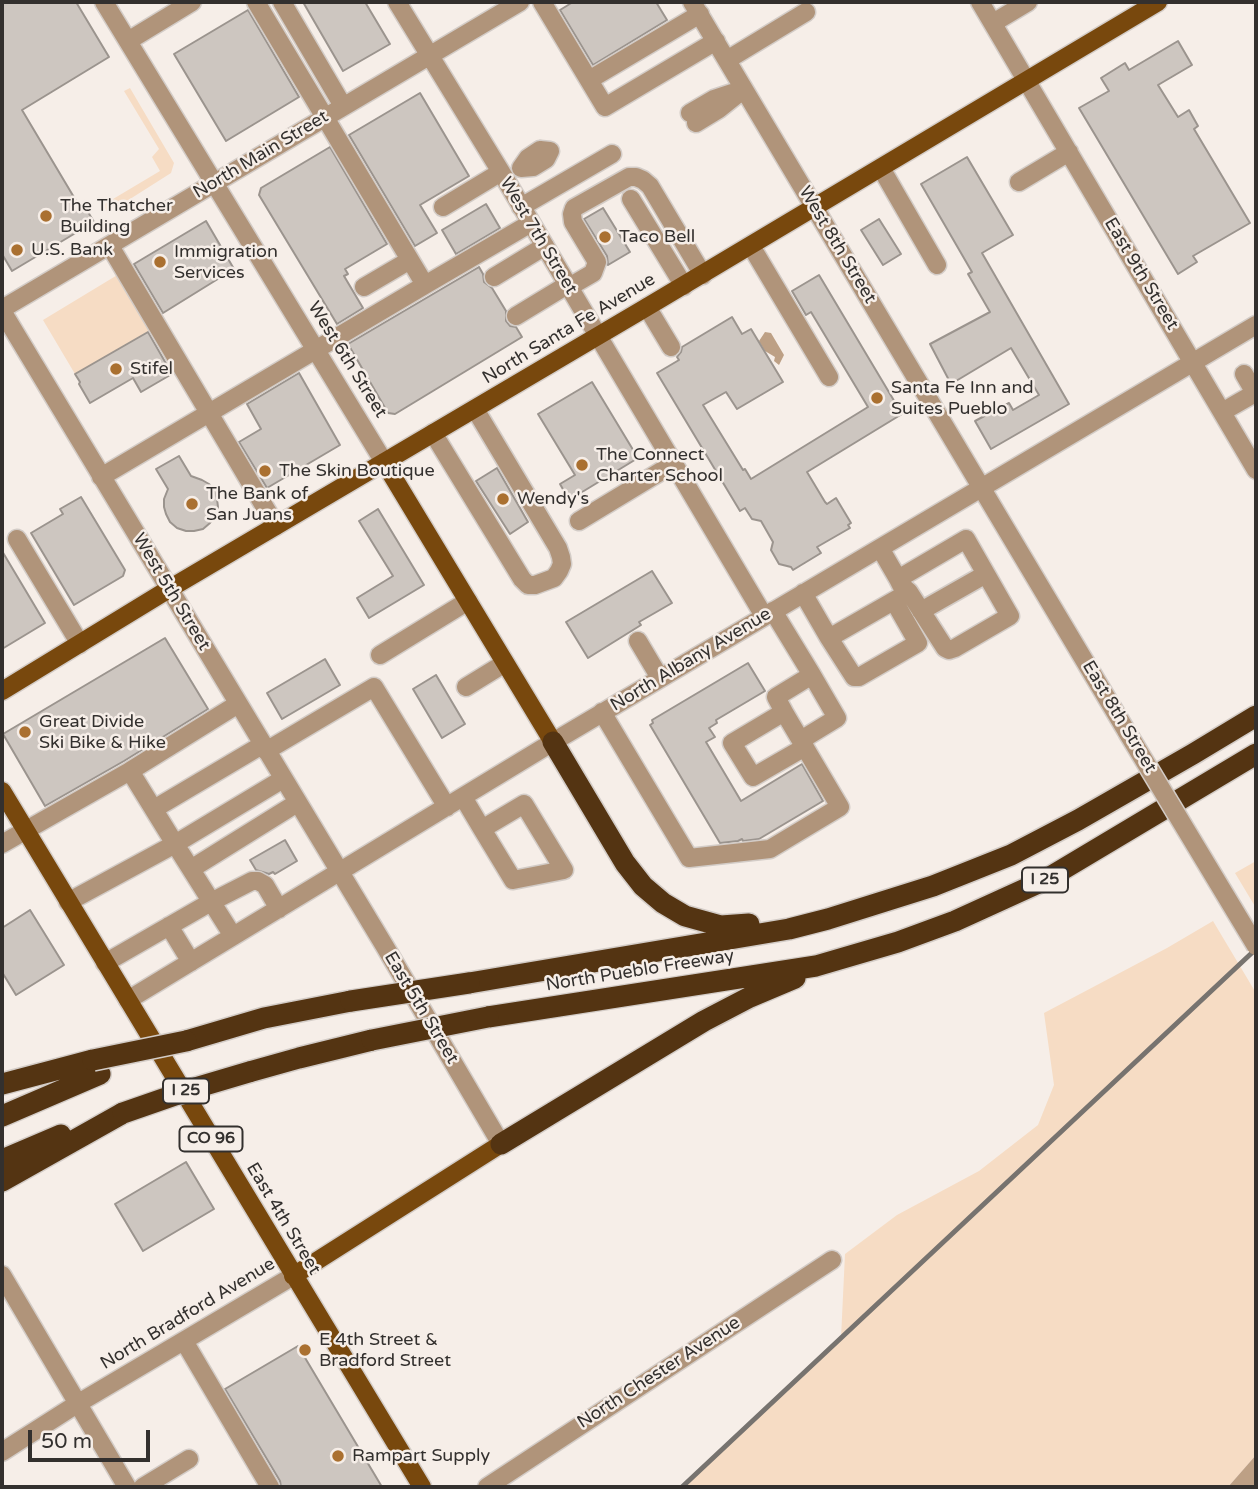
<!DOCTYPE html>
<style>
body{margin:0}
#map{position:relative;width:1258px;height:1489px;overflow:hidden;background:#f6eee8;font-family:"Varela Round",sans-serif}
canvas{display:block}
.frame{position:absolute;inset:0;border:4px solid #33302e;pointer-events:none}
.scale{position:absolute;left:28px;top:1430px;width:122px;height:32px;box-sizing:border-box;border:4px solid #33302e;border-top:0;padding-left:9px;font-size:21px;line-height:24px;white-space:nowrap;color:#33302e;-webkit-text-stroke:5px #f6eee8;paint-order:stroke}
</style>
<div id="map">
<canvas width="1258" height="1489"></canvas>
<div class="frame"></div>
<div class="scale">50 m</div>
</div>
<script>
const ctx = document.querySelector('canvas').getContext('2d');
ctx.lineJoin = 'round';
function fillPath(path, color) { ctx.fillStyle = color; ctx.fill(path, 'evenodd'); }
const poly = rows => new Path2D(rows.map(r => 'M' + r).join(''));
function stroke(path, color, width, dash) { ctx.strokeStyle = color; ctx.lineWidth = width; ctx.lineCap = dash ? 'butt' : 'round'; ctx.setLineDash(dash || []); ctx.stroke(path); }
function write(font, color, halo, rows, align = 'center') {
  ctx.font = font + ' "Varela Round",sans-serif'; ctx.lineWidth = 5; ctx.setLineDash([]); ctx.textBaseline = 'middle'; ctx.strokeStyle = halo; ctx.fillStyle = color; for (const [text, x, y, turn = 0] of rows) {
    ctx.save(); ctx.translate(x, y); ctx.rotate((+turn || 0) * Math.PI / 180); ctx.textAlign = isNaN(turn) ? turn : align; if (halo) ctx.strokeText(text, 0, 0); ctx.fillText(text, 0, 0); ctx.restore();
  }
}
const green = poly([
 [130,88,174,163,171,173,108,213,103,205,160,171,152,157,159,149,124,91],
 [119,274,152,329,75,374,43,320],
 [1256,861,1256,908,1235,873],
 [1213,921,1256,993,1256,1455,1228,1487,682,1487,841,1338,845,1254,897,1215,979,1171,1038,1125,1054,1085,1044,1013,1167,948]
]);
const water = poly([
 [765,332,771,333,784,355,779,365,774,361,775,357,765,351,759,341],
 [1256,1455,1256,1487,1228,1487]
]);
const building = poly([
 [2,2,76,2,109,57,22,110,81,209,85,207,94,222,12,271,2,254,2,2],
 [303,2,365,2,390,44,343,71,303,2],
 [573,2,656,2,667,20,593,65,560,10,573,2],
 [248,10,299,97,226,141,174,54,248,10],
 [1178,41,1192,65,1158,85,1178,117,1189,110,1198,126,1194,129,1250,223,1193,256,1197,262,1178,274,1079,108,1109,91,1101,78,1125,63,1129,70,1178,41],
 [420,93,469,176,420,205,437,233,415,246,349,135,420,93],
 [330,147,387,244,345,269,348,274,344,276,363,308,337,324,259,195,261,188,330,147],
 [967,157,1013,235,982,253,1069,404,991,449,975,421,1009,403,1013,410,1039,395,1011,348,951,384,930,344,990,312,968,274,972,272,921,184,967,157],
 [486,204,500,228,456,254,442,230,486,204],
 [603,208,630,252,608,265,607,256,584,219,603,208],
 [879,219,901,254,883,265,861,230,879,219],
 [206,221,234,269,163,313,134,264,206,221],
 [479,267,483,274,484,282,492,288,506,311,506,321,510,326,516,327,522,337,395,414,388,413,348,344,479,267],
 [819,275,902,414,807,472,825,502,827,504,836,498,851,523,848,525,850,528,817,547,821,553,793,570,791,567,779,564,771,550,773,542,761,521,752,519,745,508,740,511,657,373,679,360,677,357,681,352,682,347,732,317,742,334,751,329,783,382,737,409,726,392,703,405,743,470,745,469,751,479,868,407,811,312,806,315,792,291,819,275],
 [148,332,172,374,141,392,133,378,90,403,79,384,80,382,75,374,148,332],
 [299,373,340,445,267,488,239,442,261,429,247,404,299,373],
 [592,382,638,458,569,500,560,484,575,475,538,414,592,382],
 [179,456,191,476,202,480,209,484,214,490,217,499,218,507,215,516,210,523,203,529,194,531,186,531,177,528,170,522,166,514,164,507,164,499,168,489,156,469,179,456],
 [497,468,528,522,510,534,476,481,497,468],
 [81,497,125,570,123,576,74,605,31,533,63,514,60,509,81,497],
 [378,509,424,585,369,618,357,598,393,576,359,521,378,509],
 [2,551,45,623,2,649,2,551],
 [652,571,672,603,639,622,641,625,588,658,566,622,652,571],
 [165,638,208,709,124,761,45,806,3,734,165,638],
 [325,659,340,685,282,719,267,693,325,659],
 [748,663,765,691,716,720,717,723,709,728,715,737,706,742,741,801,802,764,823,801,759,839,743,841,742,839,738,841,720,843,650,725,653,723,652,720,748,663],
 [436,675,465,724,442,738,413,689,436,675],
 [285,840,297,861,275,874,273,872,269,874,256,870,250,860,285,840],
 [30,910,64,965,16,995,2,972,2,928,30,910],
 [186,1162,214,1209,143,1251,115,1204,186,1162],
 [298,1346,382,1487,281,1487,280,1481,225,1389,298,1346]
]);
const minor = poly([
 [104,2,384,462],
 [282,2,343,106],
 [397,2,501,172,764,616],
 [542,2,605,107,716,41],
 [692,2,1127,732],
 [980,2,1256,470],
 [993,23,1028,2],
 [128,41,192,2],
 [727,60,806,12],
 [589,80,700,14],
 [690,113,714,99,744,89,719,109,696,123],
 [540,150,550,151,546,159,533,167,521,168,528,158,540,150],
 [881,168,937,265],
 [1019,182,1069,152],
 [631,199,684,286],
 [443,207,501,172],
 [521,207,612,154],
 [110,246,276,526],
 [751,246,829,377],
 [494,277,545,246],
 [425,285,531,223],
 [364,287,410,260],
 [569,287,593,273,597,262,573,222,572,214,574,208,629,177,636,177,643,180,650,186,703,275],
 [647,307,671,347],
 [2,309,520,2],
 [2,311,384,945,501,1144],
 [516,316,567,285],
 [1222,412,1255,393,1244,374],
 [433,433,522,579,528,585,535,585,554,578,559,571,562,564,561,557,558,548,475,409],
 [101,477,425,285,256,2],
 [579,521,673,464],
 [17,539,80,644],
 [880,548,898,579,901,585,909,592,945,648,949,650,955,648,1010,616,966,539,898,579],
 [803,593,829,638],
 [894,601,918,643,859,677,854,677,829,638,909,592],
 [773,611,812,675,776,697,784,712,732,743,753,777,805,747],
 [921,611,986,574],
 [638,641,660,678],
 [380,655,468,601],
 [466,687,505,663],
 [238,704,130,771,175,844,283,779],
 [602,712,689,858,770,849,840,807,784,712],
 [801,740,837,718,812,675],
 [266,751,374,687,447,807],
 [463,797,482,829,513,880,564,870,524,804,482,829],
 [154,809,262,745],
 [2,844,130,771],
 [191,869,297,803],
 [68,902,175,844,233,936],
 [169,926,191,962],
 [105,963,211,902,252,881,258,881,265,885,279,909],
 [128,1000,553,742,1256,325],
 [2,1275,127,1487],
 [184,1341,270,1487],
 [2,1452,77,1404,293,1276],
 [143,1487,189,1459],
 [487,1487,832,1260]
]);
const major = poly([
 [384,462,553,742],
 [2,691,169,589,647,307,1158,2],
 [2,791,422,1487],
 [293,1276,501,1144]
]);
const highway = poly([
 [553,742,625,863,643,886,663,903,685,916,721,926,749,924],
 [469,983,789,929,828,919,933,886,1011,855,1078,820,1193,754,1256,716],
 [488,1017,816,966,898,942,955,921,1045,880,1256,754],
 [186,1041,264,1018,351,1001],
 [249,1072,299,1058,372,1040],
 [2,1084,93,1060],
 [2,1116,100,1074],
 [501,1144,704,1021,750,997,795,978],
 [2,1160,61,1135],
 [2,1181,123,1113]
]);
const rail = poly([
 [682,1487,1256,949]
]);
const minorBridge = poly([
 [1127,732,1256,946]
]);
const highwayBridge = poly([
 [351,1001,469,983],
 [372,1040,488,1017],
 [93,1060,186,1041],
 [123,1113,195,1088,249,1072]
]);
const markers = [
 [46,216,7,"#aa7030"],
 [605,237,7,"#aa7030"],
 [17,250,7,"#aa7030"],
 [160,262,7,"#aa7030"],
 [116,369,7,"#aa7030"],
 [877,398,7,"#aa7030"],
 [582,465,7,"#aa7030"],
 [265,471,7,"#aa7030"],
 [503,499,7,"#aa7030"],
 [192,504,7,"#aa7030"],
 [25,732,7,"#aa7030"],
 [305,1350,7,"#aa7030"],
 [338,1456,7,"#aa7030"]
];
const shields = [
 [1045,880,46],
 [186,1091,46],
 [211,1139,63]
];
const shieldNames = [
 ["I 25",1045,880],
 ["I 25",186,1091],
 ["CO 96",211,1139]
];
const streetNames = [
 ["North Main Street",261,155,-31],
 ["West 7th Street",538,236,59],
 ["West 8th Street",837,245,59],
 ["East 9th Street",1141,274,59],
 ["North Santa Fe Avenue",569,329,-31],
 ["West 6th Street",347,360,58],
 ["West 5th Street",171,592,59],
 ["North Albany Avenue",691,660,-31],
 ["East 8th Street",1119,717,59],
 ["North Pueblo Freeway",640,971,-9],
 ["East 5th Street",421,1008,59],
 ["East 4th Street",283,1219,59],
 ["North Bradford Avenue",188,1314,-31],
 ["North Chester Avenue",659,1373,-33]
];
const poiNames = [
 ["The Thatcher",60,206],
 ["Building",60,227],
 ["Taco Bell",619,237],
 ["U.S. Bank",31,250],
 ["Immigration",174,252],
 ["Services",174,273],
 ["Stifel",130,369],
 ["Santa Fe Inn and",891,388],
 ["Suites Pueblo",891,409],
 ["The Connect",596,455],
 ["Charter School",596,476],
 ["The Skin Boutique",279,471],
 ["The Bank of",206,494],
 ["San Juans",206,515],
 ["Wendy's",517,499],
 ["Great Divide",39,722],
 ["Ski Bike & Hike",39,743],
 ["E 4th Street &",319,1340],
 ["Bradford Street",319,1361],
 ["Rampart Supply",352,1456]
];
fillPath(green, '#f6dcc4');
fillPath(water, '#bda085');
fillPath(building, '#cdc6c0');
stroke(building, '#9b948e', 2);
stroke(minor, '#d3ccc7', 21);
stroke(major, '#d3ccc7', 21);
stroke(highway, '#d3ccc7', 24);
stroke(minor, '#b0947a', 18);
stroke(major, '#78480d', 18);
stroke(highway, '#543412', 21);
stroke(rail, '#77736f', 5);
stroke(minorBridge, '#d3ccc7', 21, []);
stroke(highwayBridge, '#d3ccc7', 24, []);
stroke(minorBridge, '#b0947a', 18);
stroke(highwayBridge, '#543412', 21);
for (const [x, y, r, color] of markers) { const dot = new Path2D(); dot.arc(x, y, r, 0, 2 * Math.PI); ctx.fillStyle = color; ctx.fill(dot); stroke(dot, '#f6eee8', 2.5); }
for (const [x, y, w] of shields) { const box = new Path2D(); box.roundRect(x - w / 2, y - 12.5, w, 25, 5); ctx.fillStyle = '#f6eee8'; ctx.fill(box); stroke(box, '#33302e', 2); }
write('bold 16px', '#33302e', null, shieldNames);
write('18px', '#33302e', '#f6eee8', streetNames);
write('18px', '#33302e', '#f6eee8', poiNames, 'left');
</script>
